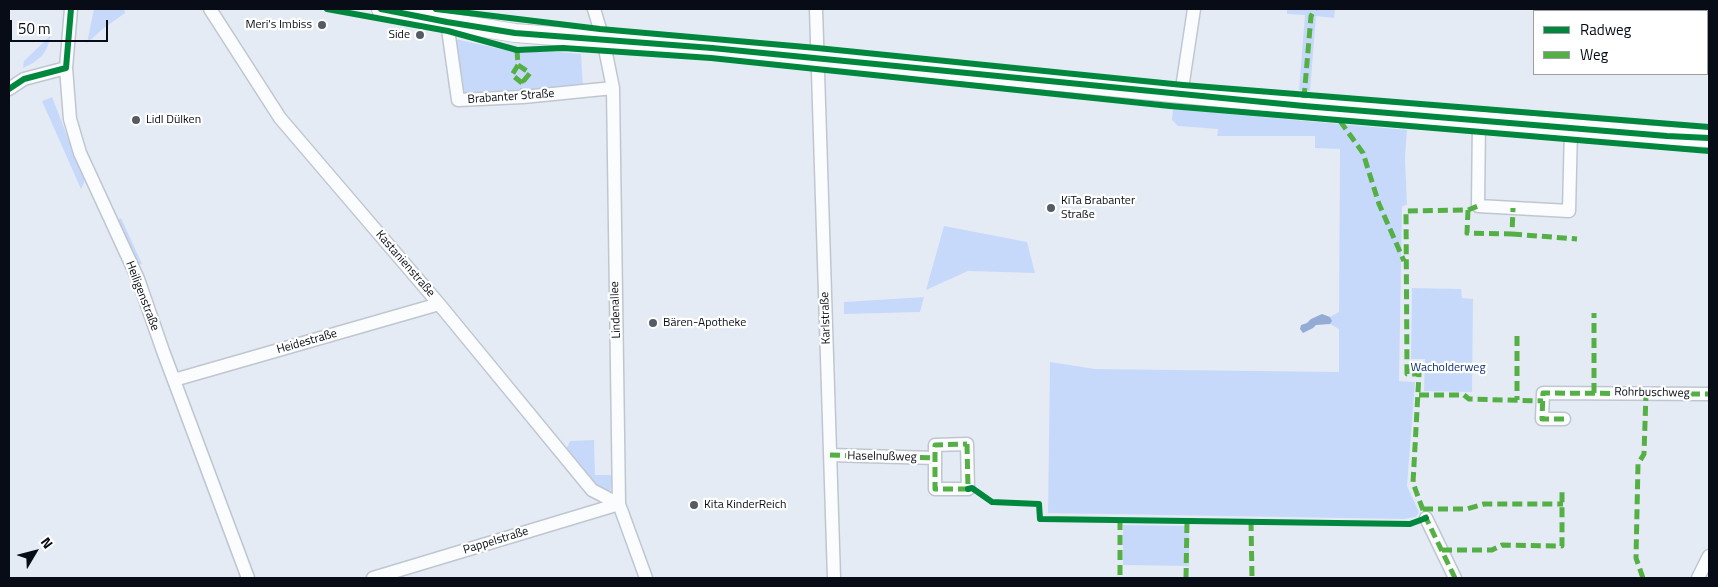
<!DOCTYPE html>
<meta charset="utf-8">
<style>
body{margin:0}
#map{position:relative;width:1718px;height:587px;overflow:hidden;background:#e5ebf5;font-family:"Titillium Web",sans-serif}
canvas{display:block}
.frame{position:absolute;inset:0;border:10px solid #070c16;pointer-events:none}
.legend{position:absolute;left:1533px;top:10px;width:175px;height:65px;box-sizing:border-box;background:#fff;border:1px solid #9c9ea2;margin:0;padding:6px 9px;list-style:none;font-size:15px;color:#070c16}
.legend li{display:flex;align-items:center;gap:10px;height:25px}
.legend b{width:25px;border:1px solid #9c9ea2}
.north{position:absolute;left:10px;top:527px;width:50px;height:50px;-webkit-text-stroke:4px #fff;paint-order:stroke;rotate:53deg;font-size:14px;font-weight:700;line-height:20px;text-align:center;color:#070c16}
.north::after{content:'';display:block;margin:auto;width:18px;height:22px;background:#070c16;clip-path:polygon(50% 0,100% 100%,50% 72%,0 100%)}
.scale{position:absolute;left:10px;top:20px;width:98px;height:22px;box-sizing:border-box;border:2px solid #070c16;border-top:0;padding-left:6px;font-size:15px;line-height:18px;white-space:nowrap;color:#070c16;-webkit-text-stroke:4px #fff;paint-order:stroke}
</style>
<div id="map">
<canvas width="1718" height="587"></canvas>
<div class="frame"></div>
<ul class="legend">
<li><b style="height:6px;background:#00873e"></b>Radweg</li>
<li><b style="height:6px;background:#54b045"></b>Weg</li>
</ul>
<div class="north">N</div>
<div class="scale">50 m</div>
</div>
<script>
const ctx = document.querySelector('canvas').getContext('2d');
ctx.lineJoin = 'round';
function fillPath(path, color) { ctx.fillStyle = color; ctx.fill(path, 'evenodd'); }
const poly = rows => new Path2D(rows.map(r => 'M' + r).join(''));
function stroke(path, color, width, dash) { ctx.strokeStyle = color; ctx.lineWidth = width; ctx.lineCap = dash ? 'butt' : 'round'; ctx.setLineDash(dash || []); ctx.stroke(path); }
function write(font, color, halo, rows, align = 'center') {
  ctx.font = font + ' "Titillium Web",sans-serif'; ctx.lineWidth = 4.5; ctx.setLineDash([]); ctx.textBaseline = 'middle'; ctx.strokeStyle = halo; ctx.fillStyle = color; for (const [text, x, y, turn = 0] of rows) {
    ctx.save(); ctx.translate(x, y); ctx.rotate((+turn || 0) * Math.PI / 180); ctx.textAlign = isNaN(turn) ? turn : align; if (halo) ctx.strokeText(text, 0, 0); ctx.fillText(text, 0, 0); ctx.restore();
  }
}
const green = poly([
 [94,9,124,9,125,13,104,28,87,43],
 [1287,9,1335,9,1334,18,1316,16,1310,91,1299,90,1305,15,1287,14],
 [1640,9,1693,9,1693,11,1640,11],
 [51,35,47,48,42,56,33,63,23,68,24,61],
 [455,39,515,52,559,52,581,54,583,87,463,93],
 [52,97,84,179,84,183,81,189,42,101],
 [1173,109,1407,130,1405,158,1407,205,1402,206,1399,381,1415,382,1407,486,1419,512,1416,517,1404,519,1048,513,1050,362,1095,369,1339,372,1339,329,1330,324,1332,321,1330,317,1339,312,1340,149,1315,148,1315,136,1217,136,1218,129,1178,126,1172,120],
 [121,218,142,264,138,265,118,220],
 [944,226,1027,242,1035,273,968,271,926,290],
 [1412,288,1461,289,1462,298,1473,299,1472,392,1424,391,1425,359,1411,359],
 [924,297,920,312,844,314,844,302],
 [594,440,595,475,612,475,614,482,610,491,596,485,566,450,570,441],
 [1123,525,1189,526,1189,566,1123,565]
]);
const water = poly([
 [1322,314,1330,317,1332,321,1330,324,1316,325,1313,328,1303,333,1300,329,1301,325,1307,323,1311,319]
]);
const minor = poly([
 [71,9,66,68,70,119,80,153,138,279,163,351,248,578],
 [210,9,280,118,439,304,592,490,619,504],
 [594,9,603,39,613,88,619,504,646,578],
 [816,9,834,578],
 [447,22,458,100,523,97,613,88],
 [9,89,24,79,66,68],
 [1181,95,1194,9],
 [1479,121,1478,206,1569,211,1571,128],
 [174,380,439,304],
 [1564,419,1542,419,1543,393,1709,394],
 [967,444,968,489,935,489,935,445,967,444],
 [830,455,935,458],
 [1426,518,1455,578],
 [373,578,619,504],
 [1698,578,1709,556]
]);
const secondary = poly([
 [381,9,447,22,515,33,712,48,1304,106,1667,136,1709,138]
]);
const quiet = poly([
 [517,50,518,65,512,75,522,83,523,97],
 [518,65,530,73,522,83],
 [1304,98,1311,16,1315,9],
 [1340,121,1363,153,1379,204,1404,261],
 [1468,210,1467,233,1512,234,1513,208],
 [1512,234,1577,239],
 [1517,336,1517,400],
 [1594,393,1594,313],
 [1419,395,1464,395,1469,399,1543,401],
 [1564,419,1542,419,1543,393,1709,394],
 [967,444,968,489,935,489,935,445,967,444],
 [830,455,935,458],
 [1423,509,1467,509,1484,504,1563,504],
 [1120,520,1120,578],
 [1251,521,1252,578],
 [1442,550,1492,550,1502,545,1562,546,1562,492],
 [1186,578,1187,521],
 [1455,578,1426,518,1413,483,1419,374,1407,374,1406,211,1468,210,1478,206],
 [1643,578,1636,558,1638,464,1644,454,1646,393]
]);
const cycleway = poly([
 [327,9,448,31,517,50,563,48,711,58,1170,106,1709,151],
 [381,9,447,22,515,33,712,48,1304,106,1667,136,1709,138],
 [436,9,600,29,817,48,1183,85,1709,127],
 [9,89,24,79,66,68,71,9],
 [968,489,972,488,992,502,1039,504,1040,519,1410,524,1426,518]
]);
const markers = [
 [322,25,5,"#555a64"],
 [420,35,5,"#555a64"],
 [136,120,5,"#555a64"],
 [1051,208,5,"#555a64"],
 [653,323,5,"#555a64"],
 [694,505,5,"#555a64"]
];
const poiNames = [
 ["Meri's Imbiss",312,25,"right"],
 ["Side",410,35,"right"],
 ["Lidl Dülken",146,120],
 ["KiTa Brabanter",1061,201],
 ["Straße",1061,215],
 ["Bären-Apotheke",663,323],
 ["Kita KinderReich",704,505]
];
const streetNames = [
 ["Brabanter Straße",511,97,-4],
 ["Kastanienstraße",405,264,49],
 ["Heiligenstraße",142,296,69],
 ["Lindenallee",616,310,-92],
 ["Karlstraße",826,318,-92],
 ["Heidestraße",307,342,-16],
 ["Rohrbuschweg",1652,393,1],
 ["Haselnußweg",882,457,1],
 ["Pappelstraße",496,541,-17]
];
const parkNames = [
 ["Wacholderweg",1448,368]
];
fillPath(green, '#c7d9fa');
fillPath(water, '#94abd6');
stroke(minor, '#c0c6d0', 15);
stroke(secondary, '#c0c6d0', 20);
stroke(minor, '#fbfcfe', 12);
stroke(secondary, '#fbfcfe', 18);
stroke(quiet, '#54b045', 5, [10, 5]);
stroke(cycleway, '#00873e', 6);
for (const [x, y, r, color] of markers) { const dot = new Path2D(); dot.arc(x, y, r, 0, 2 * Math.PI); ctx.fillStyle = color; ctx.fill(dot); stroke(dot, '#fff', 2); }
write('12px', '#070c16', '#fff', poiNames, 'left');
write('12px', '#070c16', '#fff', streetNames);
write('12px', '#0e2f72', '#fff', parkNames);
</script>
